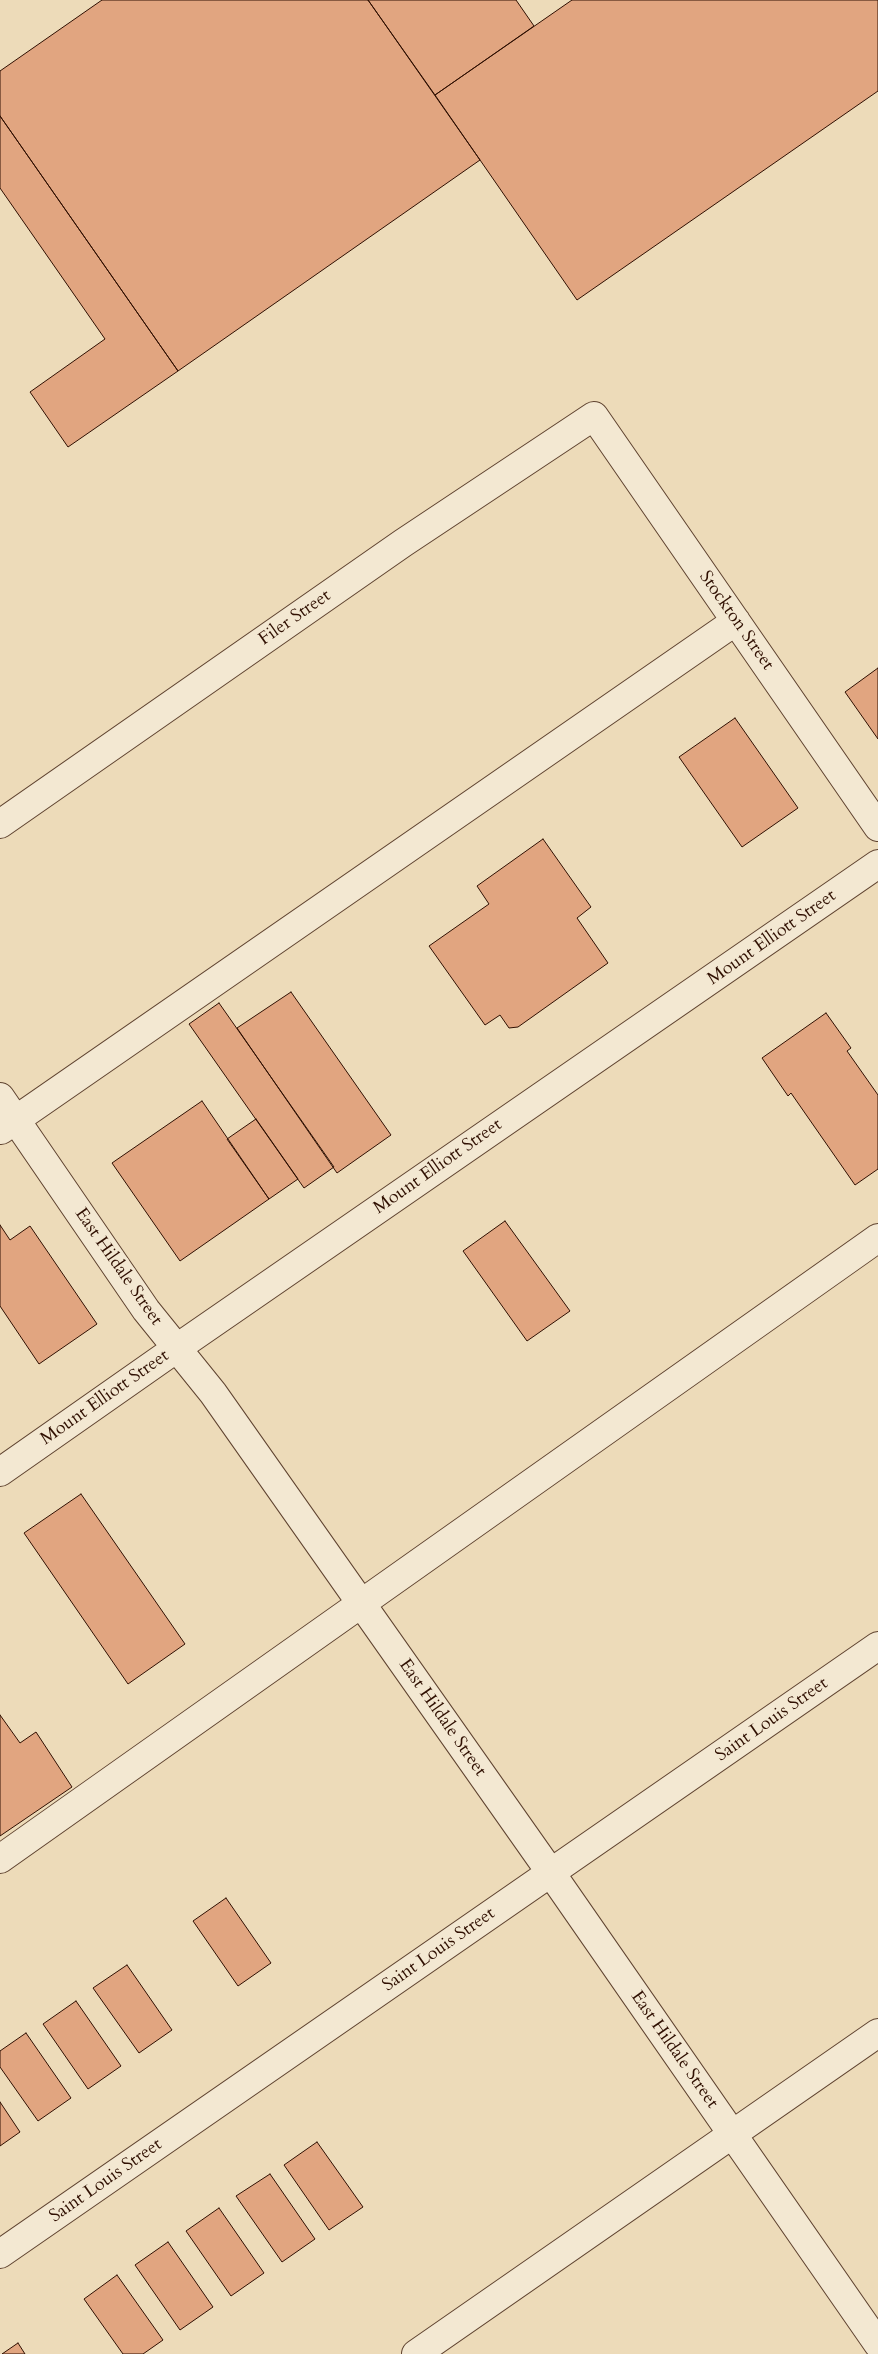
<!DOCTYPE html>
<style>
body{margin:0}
canvas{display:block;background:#eddbb9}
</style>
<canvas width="878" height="2354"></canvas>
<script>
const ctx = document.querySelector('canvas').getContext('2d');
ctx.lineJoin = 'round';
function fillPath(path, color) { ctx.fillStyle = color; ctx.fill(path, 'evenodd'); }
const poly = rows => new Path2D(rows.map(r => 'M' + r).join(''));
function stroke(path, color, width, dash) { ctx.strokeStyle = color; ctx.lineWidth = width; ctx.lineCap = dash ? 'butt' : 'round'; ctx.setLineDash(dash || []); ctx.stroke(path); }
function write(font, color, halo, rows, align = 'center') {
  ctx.font = font + ' Cardo,serif'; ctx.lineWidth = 5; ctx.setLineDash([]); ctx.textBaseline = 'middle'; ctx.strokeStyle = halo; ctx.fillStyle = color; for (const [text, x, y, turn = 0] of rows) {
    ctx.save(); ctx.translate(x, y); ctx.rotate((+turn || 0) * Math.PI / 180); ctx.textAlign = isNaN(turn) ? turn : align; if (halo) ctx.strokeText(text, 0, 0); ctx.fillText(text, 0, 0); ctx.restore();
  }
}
const building = poly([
 [102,0,368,0,480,160,178,371,0,116,0,71,102,0],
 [368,0,516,0,534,26,435,95,368,0],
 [572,0,878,0,878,91,577,300,435,95,572,0],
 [0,116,178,371,68,447,30,392,105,339,0,188,0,116],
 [878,668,878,739,845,692,878,668],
 [735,718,798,808,742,847,679,757,735,718],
 [543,839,591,907,577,918,608,963,518,1027,509,1028,500,1015,485,1025,429,946,489,904,477,886,543,839],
 [291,992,391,1135,337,1173,237,1028,291,992],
 [219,1003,334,1167,304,1188,189,1024,219,1003],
 [826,1013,851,1048,847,1051,878,1095,878,1169,855,1185,791,1093,788,1096,762,1058,826,1013],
 [202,1101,269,1199,180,1261,112,1163,202,1101],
 [256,1119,298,1179,269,1199,227,1139,256,1119],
 [505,1221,570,1311,527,1341,463,1251,505,1221],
 [0,1225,10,1240,30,1226,97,1324,39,1364,0,1306,0,1225],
 [81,1494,185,1644,128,1684,24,1533,81,1494],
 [0,1715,20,1743,36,1732,72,1787,0,1836,0,1715],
 [226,1898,271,1963,238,1986,193,1921,226,1898],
 [127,1965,172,2030,139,2053,93,1988,127,1965],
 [76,2001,121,2066,88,2089,43,2024,76,2001],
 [26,2033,71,2098,38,2121,0,2067,0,2051,26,2033],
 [0,2102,20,2132,0,2146,0,2102],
 [317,2142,363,2207,329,2230,284,2165,317,2142],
 [270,2174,315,2239,282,2262,236,2196,270,2174],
 [219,2208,264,2273,231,2296,186,2231,219,2208],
 [168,2242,213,2307,180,2330,135,2265,168,2242],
 [117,2275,163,2340,143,2354,123,2354,84,2299,117,2275],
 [18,2343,25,2354,2,2354,18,2343]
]);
const minor = poly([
 [0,824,403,543,594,416,878,827],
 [0,1097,146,1310,213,1393,551,1873,878,2344],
 [1,1130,736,621],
 [0,1472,177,1348,878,864],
 [0,1859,878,1238],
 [0,2254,878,1646],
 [416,2354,878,2033]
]);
const streetNames = [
 ["Filer Street",295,618,-35],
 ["Stockton Street",736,621,55],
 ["Mount Elliott Street",772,938,-35],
 ["Mount Elliott Street",438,1167,-35],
 ["East Hildale Street",118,1267,55],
 ["Mount Elliott Street",105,1398,-35],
 ["East Hildale Street",442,1718,55],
 ["Saint Louis Street",772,1720,-35],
 ["Saint Louis Street",439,1950,-35],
 ["East Hildale Street",674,2050,55],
 ["Saint Louis Street",106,2181,-35]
];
fillPath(building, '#e1a580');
stroke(building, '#301002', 1);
stroke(minor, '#5f4330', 30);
stroke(minor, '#f3e8d2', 28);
write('18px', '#301002', '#f3e8d2', streetNames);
</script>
